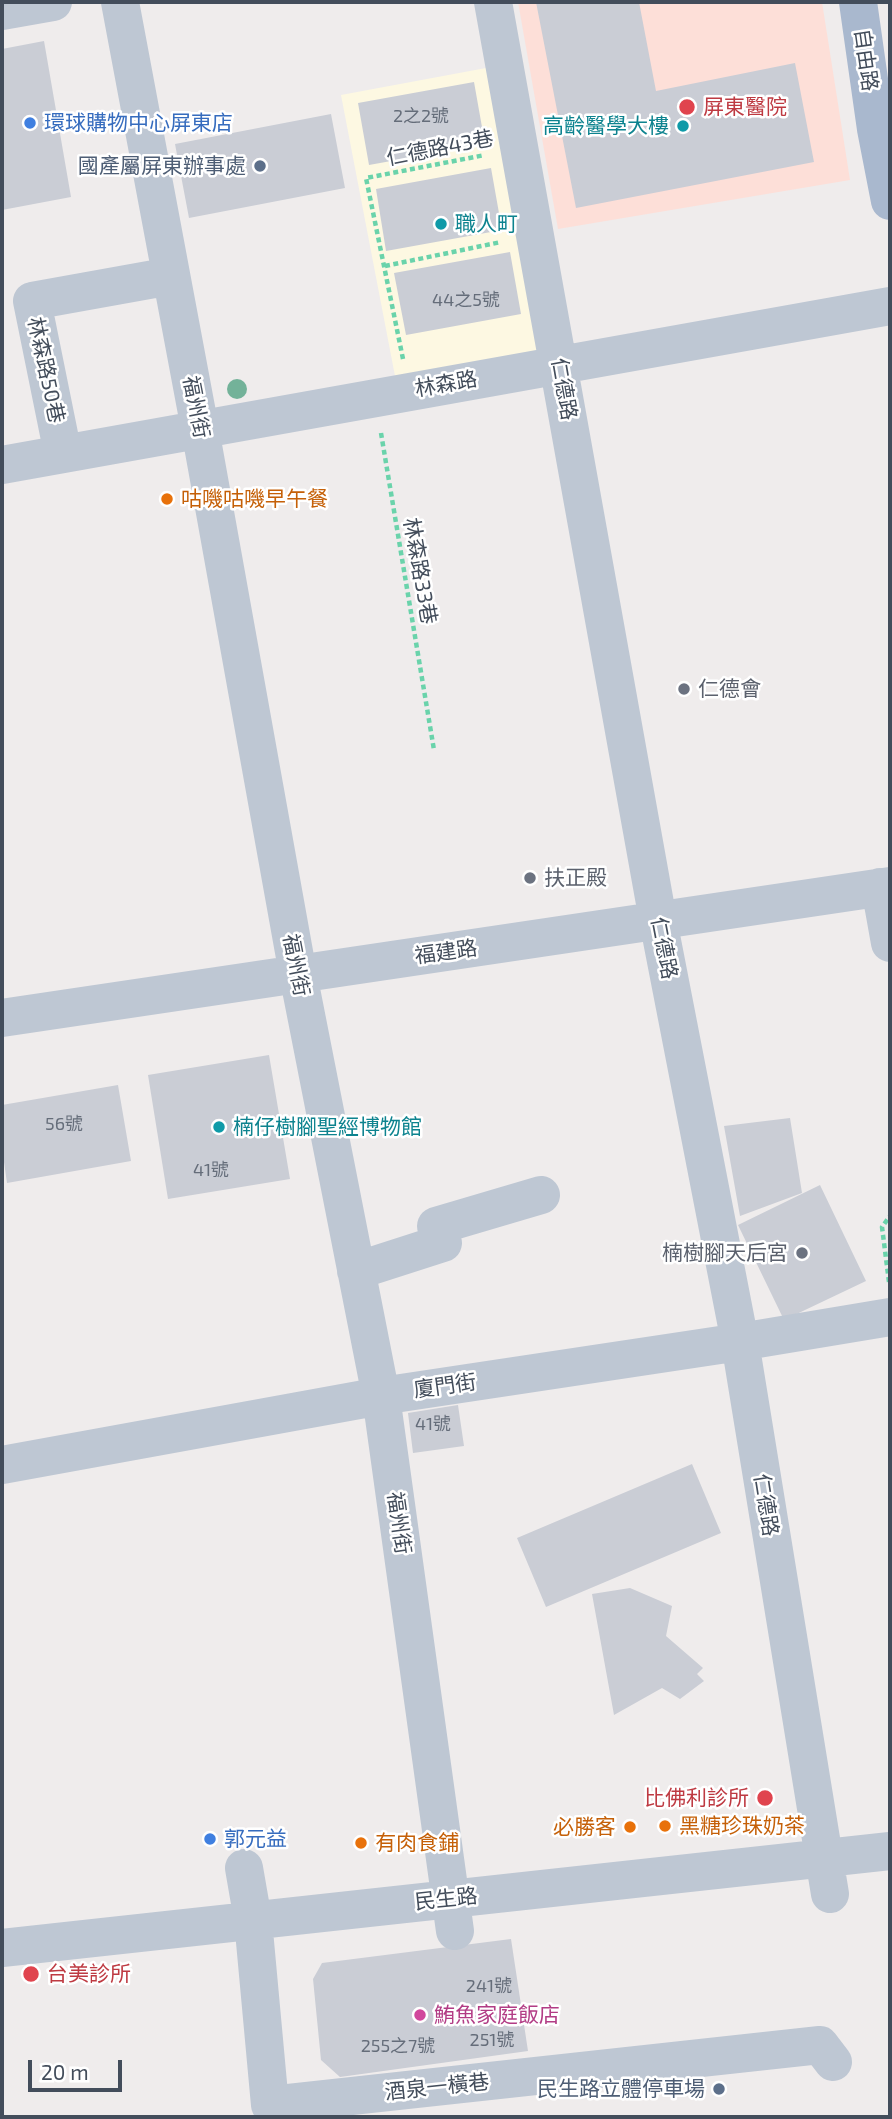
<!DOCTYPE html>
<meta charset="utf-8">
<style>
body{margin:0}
#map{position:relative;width:892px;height:2119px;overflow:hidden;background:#efecec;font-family:"Exo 2",sans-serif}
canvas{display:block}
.frame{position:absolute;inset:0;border:4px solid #434d5b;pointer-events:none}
.scale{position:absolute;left:28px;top:2060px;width:94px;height:32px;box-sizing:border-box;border:4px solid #434d5b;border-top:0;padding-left:9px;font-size:21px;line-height:24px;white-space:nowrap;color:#434d5b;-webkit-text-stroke:5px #fff;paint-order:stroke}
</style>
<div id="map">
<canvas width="892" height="2119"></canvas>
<div class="frame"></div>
<div class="scale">20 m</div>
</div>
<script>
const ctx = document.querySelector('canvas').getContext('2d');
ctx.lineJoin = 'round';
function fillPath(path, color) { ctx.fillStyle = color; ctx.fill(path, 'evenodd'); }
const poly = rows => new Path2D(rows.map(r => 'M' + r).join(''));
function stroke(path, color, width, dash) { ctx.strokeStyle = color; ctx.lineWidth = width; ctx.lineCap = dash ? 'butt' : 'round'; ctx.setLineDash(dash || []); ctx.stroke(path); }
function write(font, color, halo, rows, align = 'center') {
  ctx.font = font + ' "Exo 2","Noto Sans TC",sans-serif'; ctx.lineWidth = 5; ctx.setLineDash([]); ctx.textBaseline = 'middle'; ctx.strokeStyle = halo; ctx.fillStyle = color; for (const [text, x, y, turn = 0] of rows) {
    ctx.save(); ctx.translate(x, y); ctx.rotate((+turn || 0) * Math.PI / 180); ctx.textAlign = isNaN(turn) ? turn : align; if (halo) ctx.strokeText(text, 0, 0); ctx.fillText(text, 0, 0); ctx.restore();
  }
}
const commercial = poly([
 [486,68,540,354,395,376,341,95]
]);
const medical = poly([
 [518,2,822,2,850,180,558,229]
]);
const building = poly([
 [536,2,639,2,656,91,795,63,814,162,576,208],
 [44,41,71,197,2,210,2,49],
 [474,82,485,144,369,165,358,103],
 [331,114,345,188,189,218,175,144],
 [491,168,502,230,386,251,376,189],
 [510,252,521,314,406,335,394,273],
 [269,1055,290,1179,168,1199,148,1075],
 [118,1085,131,1161,7,1183,2,1148,2,1105],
 [790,1118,802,1193,740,1216,724,1126],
 [820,1185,866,1281,784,1320,738,1225],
 [458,1405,464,1446,413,1453,408,1413],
 [692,1464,721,1533,546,1607,517,1538],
 [630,1588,672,1606,666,1636,703,1668,697,1674,704,1681,680,1699,662,1688,614,1715,592,1594],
 [511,1939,528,2051,340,2077,321,2060,313,1979,322,1963]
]);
const path = poly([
 [385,266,501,242],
 [403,359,366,178,485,155],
 [381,433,434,750],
 [889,1282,882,1227,890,1216]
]);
const minor = poly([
 [120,2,200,429,298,974,381,1396,455,1931],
 [493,2,658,920,740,1342,830,1894],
 [2,11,53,2],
 [63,454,32,301,171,276],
 [2,465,890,306],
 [880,887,890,943],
 [2,1018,890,886],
 [356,1271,443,1243,436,1226,541,1195],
 [2,1465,381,1396,740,1342,890,1317],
 [244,1868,253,1920,270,2105,820,2045,833,2062],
 [2,1948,890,1851]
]);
const major = poly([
 [858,2,876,129,890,201]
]);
const trees = [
 [237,389]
];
const markers = [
 [687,107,9,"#e0444e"],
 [30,123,7,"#3f7fe0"],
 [683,126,7,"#0f9aa8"],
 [260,166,7,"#5c6f8a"],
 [441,224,7,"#0f9aa8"],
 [167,499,7,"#e8710a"],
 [684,689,7,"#6b7280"],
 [530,878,7,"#6b7280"],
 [219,1127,7,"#0f9aa8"],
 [802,1253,7,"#6b7280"],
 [765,1798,9,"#e0444e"],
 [665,1826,7,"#e8710a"],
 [630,1827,7,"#e8710a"],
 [210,1839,7,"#3f7fe0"],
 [361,1843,7,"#e8710a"],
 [31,1974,9,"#e0444e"],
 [420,2015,7,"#d1479c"],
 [719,2089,7,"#5c6f8a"]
];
const numberNames = [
 ["2之2號",421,116],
 ["44之5號",466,300],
 ["56號",64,1124],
 ["41號",211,1170],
 ["41號",433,1424],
 ["241號",489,1986],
 ["251號",492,2040],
 ["255之7號",398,2046]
];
const streetNames = [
 ["自由路",866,60,82],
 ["仁德路43巷",440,148,-11],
 ["林森路50巷",46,370,78],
 ["林森路",446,384,-10],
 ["仁德路",564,389,80],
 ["福州街",196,407,79],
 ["林森路33巷",420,571,80],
 ["仁德路",664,948,79],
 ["福建路",446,952,-8],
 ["福州街",296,965,79],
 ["廈門街",445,1386,-8],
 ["仁德路",766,1505,81],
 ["福州街",399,1523,82],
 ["民生路",446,1899,-6],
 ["酒泉一橫巷",437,2087,-6]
];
const healthNames = [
 ["屏東醫院",703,107],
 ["比佛利診所",749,1798,"right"],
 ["台美診所",47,1974]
];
const shopNames = [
 ["環球購物中心屏東店",44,123],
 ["郭元益",224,1839]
];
const cultureNames = [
 ["高齡醫學大樓",669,126,"right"],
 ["職人町",455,224],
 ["楠仔樹腳聖經博物館",233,1127]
];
const serviceNames = [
 ["國產屬屏東辦事處",246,166],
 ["民生路立體停車場",705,2089]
];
const foodNames = [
 ["咕嘰咕嘰早午餐",181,499],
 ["黑糖珍珠奶茶",679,1826],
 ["必勝客",616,1827,"right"],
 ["有肉食鋪",375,1843]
];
const worshipNames = [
 ["仁德會",698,689],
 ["扶正殿",544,878],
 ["楠樹腳天后宮",788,1253,"right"]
];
const hotelNames = [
 ["鮪魚家庭飯店",434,2015]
];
fillPath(commercial, '#fdf8e2');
fillPath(medical, '#fddfd8');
fillPath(building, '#cacdd5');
stroke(path, '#6ad3ab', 4.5, [5, 3.5]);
stroke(minor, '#bec7d3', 38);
stroke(major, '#a9b8ce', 38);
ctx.fillStyle = '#73b299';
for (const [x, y] of trees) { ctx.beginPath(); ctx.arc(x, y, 10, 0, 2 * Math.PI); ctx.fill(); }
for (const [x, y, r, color] of markers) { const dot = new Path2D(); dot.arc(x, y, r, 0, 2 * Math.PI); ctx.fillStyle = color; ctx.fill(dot); stroke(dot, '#fff', 2.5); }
write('18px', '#656d7a', null, numberNames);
write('21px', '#434d5b', '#fff', streetNames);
write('21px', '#be3a42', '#fff', healthNames, 'left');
write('21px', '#366cbe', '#fff', shopNames, 'left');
write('21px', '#0d838f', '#fff', cultureNames, 'left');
write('21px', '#4e5e75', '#fff', serviceNames, 'right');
write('21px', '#c56008', '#fff', foodNames, 'left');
write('21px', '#5b616d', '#fff', worshipNames, 'left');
write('21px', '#b23c85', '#fff', hotelNames, 'left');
</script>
